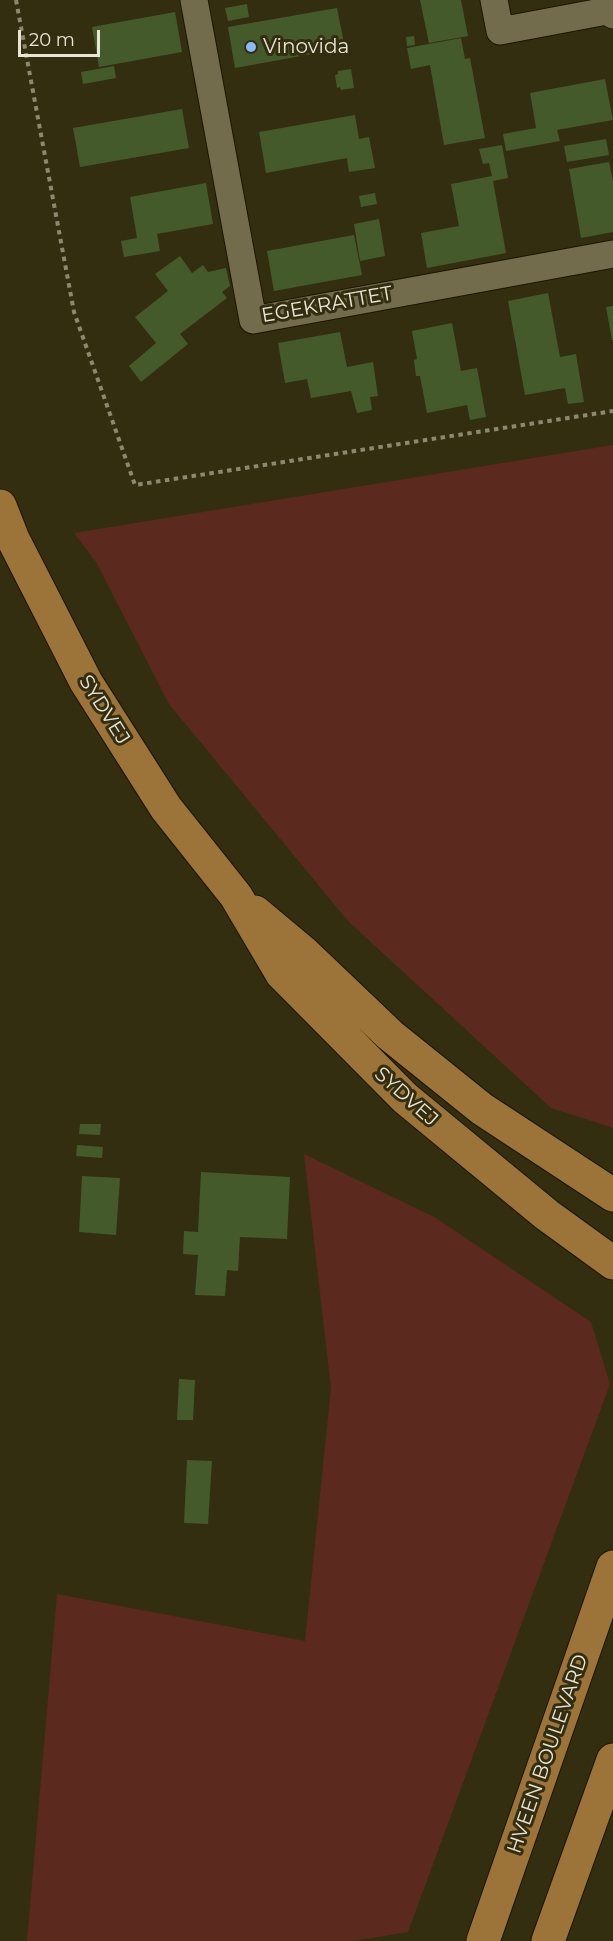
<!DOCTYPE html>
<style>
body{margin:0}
#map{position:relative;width:613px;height:1941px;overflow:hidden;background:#342e11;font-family:Montserrat,sans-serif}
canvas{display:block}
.scale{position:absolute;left:18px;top:30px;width:82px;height:27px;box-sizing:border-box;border:3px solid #e9e5d4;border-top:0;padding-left:8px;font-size:18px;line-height:21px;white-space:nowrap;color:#e9e5d4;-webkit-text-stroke:4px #342e11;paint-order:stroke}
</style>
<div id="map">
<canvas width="613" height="1941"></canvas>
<div class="scale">20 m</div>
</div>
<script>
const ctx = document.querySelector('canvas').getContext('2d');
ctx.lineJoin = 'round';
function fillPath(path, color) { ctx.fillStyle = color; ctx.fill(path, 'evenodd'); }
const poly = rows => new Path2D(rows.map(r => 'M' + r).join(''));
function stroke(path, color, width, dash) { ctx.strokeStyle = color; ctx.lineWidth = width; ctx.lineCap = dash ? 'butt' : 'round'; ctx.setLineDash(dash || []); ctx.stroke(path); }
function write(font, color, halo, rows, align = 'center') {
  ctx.font = font + ' Montserrat,sans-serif'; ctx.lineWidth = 6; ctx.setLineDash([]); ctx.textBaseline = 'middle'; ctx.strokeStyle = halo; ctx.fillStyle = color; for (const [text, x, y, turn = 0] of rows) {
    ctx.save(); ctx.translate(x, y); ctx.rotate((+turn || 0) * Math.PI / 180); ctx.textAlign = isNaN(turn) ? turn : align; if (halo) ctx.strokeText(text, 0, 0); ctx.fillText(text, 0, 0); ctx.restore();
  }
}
const green = poly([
 [613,445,613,1128,551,1108,348,921,169,704,96,562,74,533],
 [304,1154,436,1218,591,1322,610,1384,408,1932,353,1941,27,1941,57,1594,305,1641,331,1388]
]);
const building = poly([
 [420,0,461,0,468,36,429,43],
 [247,4,249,17,228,21,225,8],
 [337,8,345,48,235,68,228,27],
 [175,12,182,52,99,67,92,27],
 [414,36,415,45,407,46,406,37],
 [461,38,465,59,470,58,485,138,444,145,430,65,411,69,407,48],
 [114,66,116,78,83,84,81,72],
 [351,69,354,88,341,90,340,87,337,88,335,75,338,74,338,71],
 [605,79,613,120,557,130,560,141,506,151,503,134,536,128,530,93],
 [182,109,189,148,80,167,73,128],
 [355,115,359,139,369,137,375,168,349,172,347,158,266,173,259,132],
 [606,139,609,155,567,162,564,146],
 [502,145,508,178,493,181,506,253,427,268,421,233,459,226,451,184,492,176,489,163,483,164,479,149],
 [609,162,613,181,613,232,581,238,569,169],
 [206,183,213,224,157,234,160,251,124,257,121,241,137,238,130,197],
 [375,193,377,204,361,207,359,196],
 [379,219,385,256,360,261,354,224],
 [354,235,362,275,274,291,267,251],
 [180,256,192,273,203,265,208,272,226,268,230,286,222,292,227,298,180,334,188,344,141,382,129,366,156,343,135,317,168,291,155,274],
 [548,293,560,357,576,354,584,402,568,404,565,388,525,395,508,301],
 [613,306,613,340,612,340,606,307],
 [452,323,461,371,477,368,486,417,470,420,467,405,427,413,420,376,416,376,414,360,417,359,412,331],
 [340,332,347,367,373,362,378,396,370,397,372,410,357,413,351,391,311,398,307,379,285,383,278,343],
 [80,1124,101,1124,100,1135,79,1134],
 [77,1145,103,1147,102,1158,76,1156],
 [201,1172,290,1177,287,1239,240,1237,238,1271,227,1270,225,1296,195,1295,198,1255,183,1254,184,1231,198,1232],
 [82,1176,120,1178,116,1235,79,1232],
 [179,1379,195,1380,193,1420,177,1420],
 [187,1460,212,1461,208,1524,184,1523]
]);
const path = poly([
 [16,0,74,312,135,485,613,411]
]);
const minor = poly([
 [194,0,253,320,613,254],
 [494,0,500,31,612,10,613,15]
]);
const major = poly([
 [0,506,13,539,86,682,166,808,236,896,282,974,405,1098,547,1215,613,1263],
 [255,912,304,953,390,1035,482,1109,613,1195],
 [483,1941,613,1567],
 [548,1941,613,1760]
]);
const markers = [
 [251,47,6,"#8abafc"]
];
const poiNames = [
 ["Vinovida",263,47]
];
const streetNames = [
 ["EGEKRATTET",327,305,-10],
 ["SYDVEJ",104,710,58],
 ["SYDVEJ",406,1097,42],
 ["HVEEN BOULEVARD",548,1754,-71]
];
fillPath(green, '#5b291e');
fillPath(building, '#445a2a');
stroke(minor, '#1c1600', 29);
stroke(major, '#1c1600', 35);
stroke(path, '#8d8870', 4, [4.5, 4.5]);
stroke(minor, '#726c4d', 27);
stroke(major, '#9c7339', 33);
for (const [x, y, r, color] of markers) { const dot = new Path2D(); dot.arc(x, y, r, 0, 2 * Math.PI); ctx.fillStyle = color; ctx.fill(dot); stroke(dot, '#342e11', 2); }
write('20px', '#e9e5d4', '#342e11', poiNames, 'left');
write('20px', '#e9e5d4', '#342e11', streetNames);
</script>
